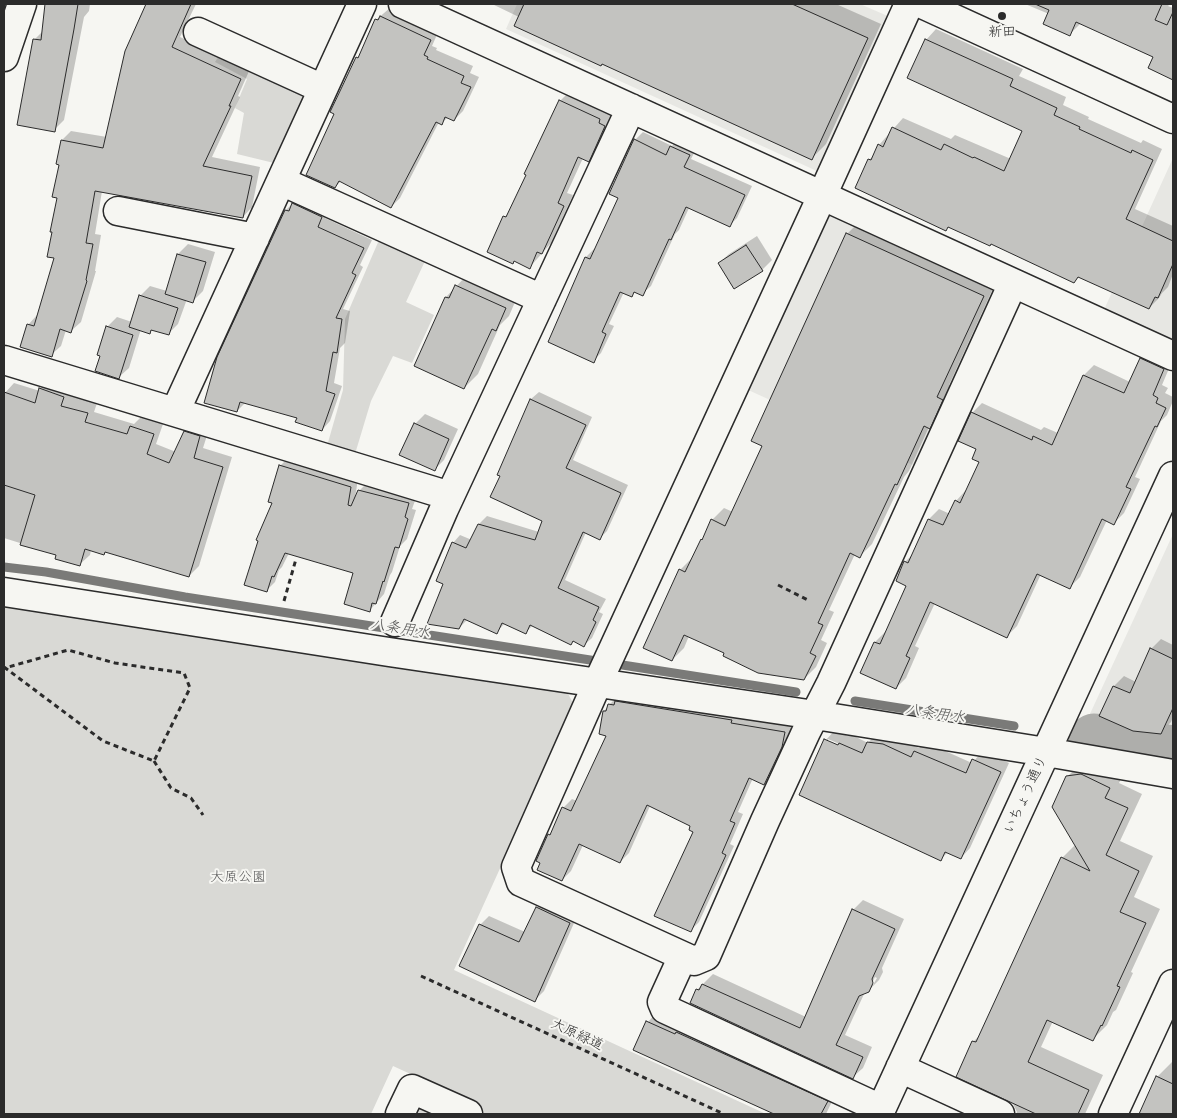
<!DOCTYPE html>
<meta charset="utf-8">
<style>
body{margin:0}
#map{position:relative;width:1177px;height:1118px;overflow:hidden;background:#f6f6f2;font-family:"Balsamiq Sans",sans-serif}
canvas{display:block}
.frame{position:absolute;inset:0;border:5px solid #2b2b2b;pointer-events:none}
</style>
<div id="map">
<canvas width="1177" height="1118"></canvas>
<div class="frame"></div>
</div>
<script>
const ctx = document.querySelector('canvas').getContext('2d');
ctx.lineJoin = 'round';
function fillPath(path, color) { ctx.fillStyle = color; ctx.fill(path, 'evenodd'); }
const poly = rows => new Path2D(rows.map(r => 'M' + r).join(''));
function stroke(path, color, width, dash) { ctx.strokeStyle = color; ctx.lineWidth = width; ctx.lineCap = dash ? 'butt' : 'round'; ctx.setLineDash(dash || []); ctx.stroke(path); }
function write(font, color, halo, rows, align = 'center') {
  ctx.font = font + ' "Balsamiq Sans","Klee One",sans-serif'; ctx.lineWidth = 4; ctx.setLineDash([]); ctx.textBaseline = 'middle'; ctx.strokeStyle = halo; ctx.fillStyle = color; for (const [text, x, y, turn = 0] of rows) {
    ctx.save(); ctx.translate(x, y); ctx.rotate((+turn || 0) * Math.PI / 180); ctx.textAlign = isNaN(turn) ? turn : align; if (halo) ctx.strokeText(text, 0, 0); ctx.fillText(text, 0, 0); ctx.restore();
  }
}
const built = poly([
 [517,4,860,4,890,17,819,172,506,29],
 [1173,158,1173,343,1103,312],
 [827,211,996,289,915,466,746,389],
 [1173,534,1173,744,1083,729]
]);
const green = poly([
 [221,52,307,92,274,163,237,154,244,113,235,108,247,79,215,62],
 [379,240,425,261,406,302,434,315,412,363,393,356,371,401,355,454,327,446,343,390,345,319],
 [4,603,566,690,574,705,454,970,766,1114,413,1114,428,1082,393,1066,371,1114,4,1114]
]);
const shadow = poly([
 [46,4,90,4,89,11,84,17,64,120,54,130,19,124,35,39,43,31],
 [147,4,196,4,180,37,250,69,238,96,240,97,212,157,260,167,252,207,243,217,102,191,95,234,101,235,95,271,96,271,81,322,71,331,66,330,61,346,51,355,28,325,37,315,56,257,60,164,58,163,62,140,71,131,107,137,126,51],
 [492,4,836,4,881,24,826,144,812,158],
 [1025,4,1170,4,1168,6,1173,8,1173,78,1149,68,1155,56,1081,23,1069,35,1049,14],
 [391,7,439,30,432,46,437,48,436,50,473,66,470,73,479,77,463,111,454,120,448,117,442,123,439,122,400,198,391,207,341,181,335,187,336,113,332,112,357,58,361,54,376,20],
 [936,29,1023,69,1019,76,1066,97,1063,105,1089,117,1088,119,1141,143,1143,140,1162,149,1135,209,1173,226,1173,274,1168,287,1162,293,1159,298,1149,308,1080,276,1074,282,991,243,949,226,946,229,869,160,874,155,879,145,903,118,951,139,955,135,1011,159,1024,130,926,40],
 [570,91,614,116,598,150,588,160,583,158,567,193,573,195,551,243,530,267,505,217,510,211,527,174,526,173,560,101],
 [643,132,672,146,679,139,697,147,691,159,752,186,737,218,729,226,689,208,679,230,675,234,651,286,642,294,636,291,631,296,624,292,609,324,614,326,601,353,593,361,586,257,594,249,596,250,620,197,635,140],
 [294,202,330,208,325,218,372,240,360,265,363,267,343,309,350,311,345,343,340,348,334,383,342,386,330,421,322,430,298,418,246,402,237,411,286,210],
 [859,222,995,284,949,385,954,387,941,415,929,427,909,471,904,477,872,544,860,556,855,554,829,610,834,612,821,640,827,643,816,667,804,679,726,653,689,636,684,648,672,660,680,570,692,558,702,540,704,537,712,520,724,508,733,512,764,445,847,234],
 [757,236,772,260,762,270,734,287,719,263,729,254],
 [188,244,215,252,203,291,193,301,187,299,178,324,168,334,153,329,150,332,141,329,129,368,119,377,107,327,117,317,132,322,140,296,150,286,167,291,178,254],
 [470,272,518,295,509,316,500,325,478,374,464,388,446,297],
 [1151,349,1173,359,1162,385,1168,388,1165,393,1173,397,1173,401,1167,415,1161,421,1135,477,1140,479,1124,513,1114,523,1107,520,1080,577,1070,587,1041,574,1017,626,1007,636,935,603,915,646,919,648,906,678,896,688,875,642,885,632,886,633,908,585,905,562,913,554,929,519,939,509,950,514,956,501,965,491,967,492,981,461,978,449,972,413,982,403,1041,430,1044,427,1058,433,1084,375,1094,365,1130,382,1141,359],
 [51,379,74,387,71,396,97,403,94,412,134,424,141,417,163,424,156,444,176,452,185,432,195,422,210,426,203,448,232,457,199,566,189,576,106,551,91,550,90,555,79,565,58,555,4,538,4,394,14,383,40,391,40,389],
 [539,392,592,417,573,460,628,485,607,531,600,538,586,532,565,580,606,599,599,612,603,614,592,638,584,645,574,641,571,644,533,625,526,632,505,623,497,632,467,620,459,628,445,583,453,543,460,535,472,540,479,524,487,516,539,532,544,520,501,476,499,475,531,399],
 [425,414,458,429,444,460,434,470,415,424],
 [289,457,358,479,355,498,360,490,368,482,417,495,412,509,416,510,407,539,400,546,392,572,390,575,384,594,370,610,354,572,289,553,282,567,279,570,275,582,267,590,273,502,280,466],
 [1161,639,1173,645,1173,717,1171,722,1161,733,1101,715,1114,686,1124,676,1136,682,1151,649],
 [618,696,793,723,790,737,773,775,764,784,753,778,738,812,743,814,730,844,734,846,699,922,690,931,695,832,692,826,650,806,629,853,620,862,583,845,571,871,562,880,549,835,553,830,563,808,572,799,577,801,607,735,604,711,608,707,609,705],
 [835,730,848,736,850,734,868,743,877,733,892,735,919,748,925,742,972,763,983,751,1009,763,970,848,961,858,948,852,941,859,826,740],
 [828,739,844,746,843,749,828,742],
 [1082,762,1124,773,1119,783,1142,794,1120,841,1153,856,1134,897,1160,909,1131,972,1133,973,1116,1010,1113,1012,1107,1025,1093,1039,1053,1021,1041,1047,1103,1075,1085,1114,1016,1114,1017,1112,1013,1104,1008,1099,973,1042,981,1034,1062,858,1076,844,1067,777],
 [546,899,578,914,544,991,535,1000,480,925,489,916,525,932,537,908],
 [863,900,904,919,882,968,883,972,879,980,868,991,865,992,845,1035,872,1047,863,1068,853,1077,697,990,713,974,806,1017,853,910],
 [875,977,877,978,873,985,871,985],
 [657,1012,837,1091,826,1114,777,1114,635,1049,648,1022],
 [1172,1062,1173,1062,1173,1114,1140,1114,1157,1077]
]);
const stream = poly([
 [4,567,46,572,185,597,796,692],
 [855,701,1014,726]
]);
const river = poly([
 [1094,739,1173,751]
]);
const building = poly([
 [45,4,78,4,74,29,55,132,17,125,33,39,41,40,45,4],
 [146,4,191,4,172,47,241,79,229,106,231,106,203,166,252,176,243,218,95,191,86,243,93,244,86,280,87,281,71,333,60,329,52,357,20,347,27,324,34,326,54,258,47,257,52,232,50,232,57,198,52,197,59,165,56,164,61,140,103,148,125,51,146,4],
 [524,4,792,4,868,38,812,160,602,64,601,66,514,26,524,4],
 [1035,4,1162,4,1155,20,1167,25,1173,12,1173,80,1148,68,1153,57,1076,22,1070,36,1043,24,1049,10,1035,4],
 [380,16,431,40,424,55,428,57,427,59,464,76,461,83,471,87,454,121,445,117,442,125,436,122,391,208,339,181,335,188,306,175,334,114,330,112,341,89,356,57,358,58,375,19,378,20,380,16],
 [925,39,1013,79,1010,86,1057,108,1054,115,1080,127,1079,129,1131,153,1132,150,1153,160,1126,219,1173,241,1173,264,1158,298,1155,297,1149,309,1078,277,1074,283,991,244,990,246,948,227,946,231,855,188,868,159,871,160,878,144,883,147,892,127,941,150,944,144,973,158,974,157,1004,171,1022,131,907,78,925,39],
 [559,100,600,119,599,123,605,126,589,162,578,157,558,203,564,206,542,254,537,252,530,269,514,261,513,264,487,252,503,216,506,217,526,175,524,174,559,100],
 [634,139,666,155,670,146,690,155,684,167,745,195,730,227,686,207,671,240,669,239,643,296,634,292,632,297,620,292,602,332,606,334,594,363,548,342,585,257,590,259,618,198,609,194,634,139],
 [292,203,322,217,318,227,364,248,352,273,356,275,336,318,342,319,337,353,333,352,326,391,335,394,322,431,295,422,297,418,240,402,237,412,204,403,217,357,285,210,289,211,292,203],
 [846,233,984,296,937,397,943,400,930,429,924,426,897,485,895,484,860,558,850,553,818,623,823,625,810,653,816,656,804,680,758,673,723,656,724,653,684,635,672,661,643,648,679,569,685,572,701,539,702,540,711,519,725,526,762,446,751,441,846,233],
 [746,245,763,271,734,289,718,263,746,245],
 [177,254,206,262,193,303,165,294,177,254],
 [455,285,506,308,496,331,492,329,464,389,414,366,445,297,449,298,455,285],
 [139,295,178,308,169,335,151,330,150,334,129,327,139,295],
 [106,326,133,335,119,379,95,371,100,356,97,355,106,326],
 [1140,358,1164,369,1153,395,1158,398,1156,403,1166,408,1157,427,1155,426,1126,487,1131,489,1114,525,1102,519,1070,589,1037,574,1007,638,930,602,906,656,910,658,896,689,860,673,874,642,880,644,906,586,896,581,904,561,908,563,928,519,943,525,955,500,960,503,979,462,972,459,976,449,958,441,971,412,1032,440,1033,436,1052,445,1083,375,1124,393,1140,358],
 [39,388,64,397,61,406,88,413,85,422,127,434,130,426,154,434,147,454,169,463,184,431,200,436,194,458,223,467,189,577,105,552,104,555,85,549,80,566,55,559,56,555,20,545,35,495,4,485,4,392,35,403,39,388],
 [530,399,586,425,566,468,621,493,600,540,583,532,558,588,599,607,593,620,596,622,584,647,573,641,571,645,530,625,526,634,502,623,497,634,464,619,459,629,427,624,443,584,436,581,452,542,466,548,478,524,535,540,542,521,490,497,500,476,497,475,530,399],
 [414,423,449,439,435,471,399,455,414,423],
 [279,465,351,487,348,505,351,506,358,490,409,503,405,517,408,519,399,548,395,547,384,582,383,581,376,604,372,603,370,612,344,604,353,573,285,553,274,577,272,576,267,592,244,585,258,541,256,540,272,503,268,502,279,465],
 [1150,648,1173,659,1173,708,1161,734,1133,731,1099,716,1113,686,1130,693,1150,648],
 [615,701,732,720,731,723,785,732,782,747,764,785,749,778,730,821,735,823,722,853,726,855,691,932,654,916,693,832,689,830,690,826,647,805,620,863,579,844,562,881,537,870,540,863,536,861,548,834,550,835,562,807,571,811,606,736,599,734,603,711,606,711,608,704,614,705,615,701],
 [824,739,838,745,839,743,862,753,867,742,883,744,911,757,914,751,966,773,972,759,1001,772,961,859,945,852,941,861,799,795,824,739],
 [1081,774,1110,788,1105,798,1128,808,1106,855,1139,871,1120,912,1146,923,1117,986,1120,987,1102,1026,1101,1025,1093,1041,1047,1020,1028,1062,1089,1090,1078,1114,1036,1114,956,1077,972,1041,976,1042,1061,857,1090,871,1052,807,1066,776,1081,774],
 [536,907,570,923,535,1002,459,966,479,924,519,942,536,907],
 [852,909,895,929,872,979,873,983,869,992,859,996,836,1045,863,1057,853,1079,690,1003,696,989,699,990,702,984,800,1028,852,909],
 [646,1021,675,1034,676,1032,828,1101,821,1114,774,1114,633,1050,646,1021],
 [1156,1076,1173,1084,1173,1114,1139,1114,1156,1076]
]);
const path = poly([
 [778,585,808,600],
 [284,601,296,559],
 [4,667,103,741,154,761,190,688,184,673,115,663,68,650,5,668],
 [154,761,171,788,191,798,203,815],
 [421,976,724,1114]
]);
const minor = poly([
 [403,4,1173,356],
 [909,4,816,209,598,682,516,867,521,882,694,961,706,956,765,821,806,732,831,683,1013,283],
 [922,4,1173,119],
 [198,32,323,89],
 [4,57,22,4],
 [281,181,542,299],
 [118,211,255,238],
 [4,360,450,496],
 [175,412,362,4],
 [4,592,389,652,815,715,1046,752,1173,774],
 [395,622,444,509,631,108],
 [683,956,662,1002,665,1009,881,1109],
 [900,1068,1000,1114],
 [400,1114,412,1089,468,1114],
 [879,1114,1173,476],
 [1113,1114,1173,984]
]);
const markers = [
 [1002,16,5,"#2b2b2b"]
];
const poiNames = [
 ["新田",1002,32]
];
const streetNames = [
 ["いちょう通り",1026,795,-65],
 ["大原緑道",577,1035,25]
];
const parkNames = [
 ["大原公園",238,877]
];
const waterNames = [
 ["八条用水",400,629,9],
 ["八条用水",935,714,9]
];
fillPath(built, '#e7e7e3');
fillPath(green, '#d9d9d5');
fillPath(shadow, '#0003');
stroke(stream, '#7a7a78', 9);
stroke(river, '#aeaeab', 51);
fillPath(building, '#c3c3c0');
stroke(building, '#2b2b2b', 1);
stroke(minor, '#2b2b2b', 31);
stroke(path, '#2b2b2b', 3, [5, 4]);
stroke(minor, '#f6f6f2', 28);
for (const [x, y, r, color] of markers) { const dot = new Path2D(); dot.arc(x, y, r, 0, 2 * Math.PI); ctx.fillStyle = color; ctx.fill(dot); stroke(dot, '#f6f6f2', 2); }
write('14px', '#2b2b2b', '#f6f6f2', poiNames);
write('14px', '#2b2b2b', '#f6f6f2', streetNames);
write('14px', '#565656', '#f6f6f2', parkNames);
write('italic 15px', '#525251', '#f6f6f2', waterNames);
</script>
